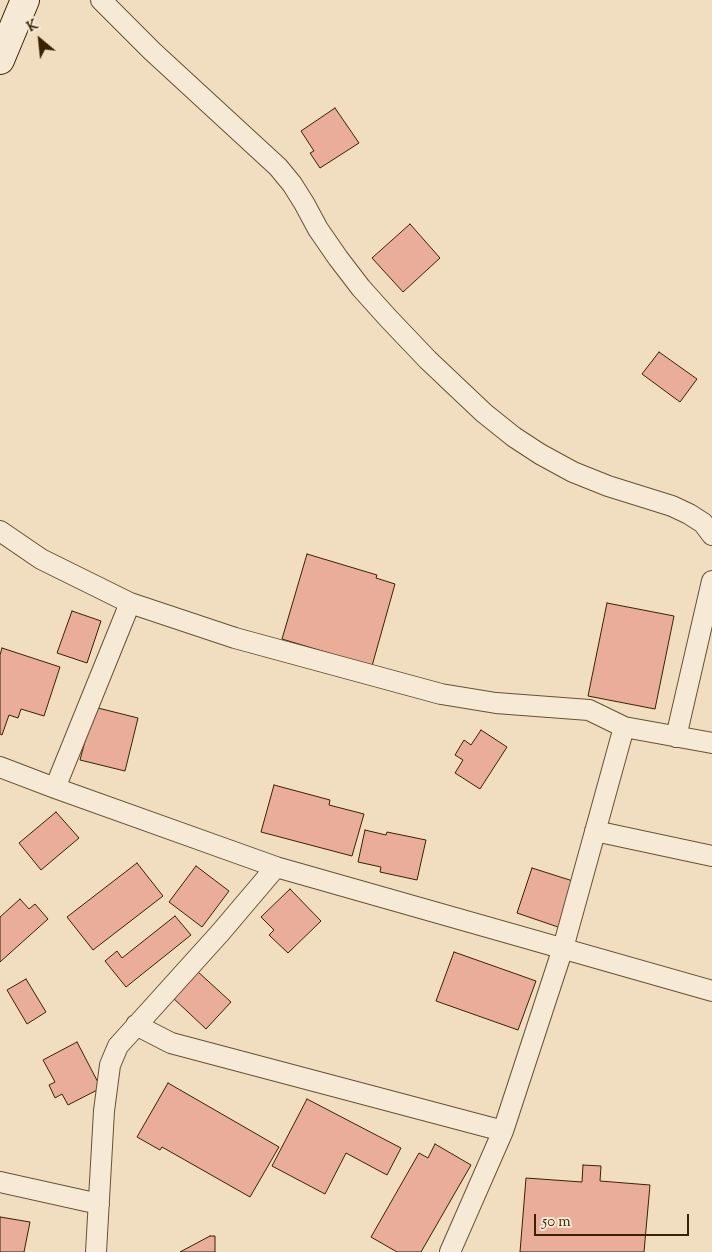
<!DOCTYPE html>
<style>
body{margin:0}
#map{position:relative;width:712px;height:1252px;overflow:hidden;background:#f1dec1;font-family:"Sorts Mill Goudy",serif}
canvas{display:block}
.north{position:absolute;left:15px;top:15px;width:50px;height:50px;-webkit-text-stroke:4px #f6ead7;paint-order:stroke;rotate:332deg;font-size:14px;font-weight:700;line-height:20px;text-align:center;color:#382201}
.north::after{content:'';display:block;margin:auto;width:18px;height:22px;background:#382201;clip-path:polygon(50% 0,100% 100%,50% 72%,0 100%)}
.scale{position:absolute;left:534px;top:1214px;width:155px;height:22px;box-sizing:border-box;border:2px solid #382201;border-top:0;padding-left:6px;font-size:15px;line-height:18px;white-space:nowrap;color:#382201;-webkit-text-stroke:4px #f6ead7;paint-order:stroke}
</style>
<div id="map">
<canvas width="712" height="1252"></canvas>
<div class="north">K</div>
<div class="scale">50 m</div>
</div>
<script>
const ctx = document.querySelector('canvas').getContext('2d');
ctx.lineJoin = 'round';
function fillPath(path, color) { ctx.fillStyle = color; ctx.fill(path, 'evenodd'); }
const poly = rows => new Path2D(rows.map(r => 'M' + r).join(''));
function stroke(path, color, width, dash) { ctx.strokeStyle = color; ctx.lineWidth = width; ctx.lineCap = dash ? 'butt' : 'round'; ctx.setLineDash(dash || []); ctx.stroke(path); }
const building = poly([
 [335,108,359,143,320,168,310,153,314,151,301,131,335,108],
 [410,224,440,258,403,292,372,258,410,224],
 [659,352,697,379,680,402,642,374,659,352],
 [307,554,377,575,376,578,395,584,372,666,282,639,307,554],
 [607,603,674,616,655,709,588,696,607,603],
 [72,611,101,621,87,663,57,653,72,611],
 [2,648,60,667,44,716,21,709,18,718,9,715,2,735,0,734,0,655,2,648],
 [94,707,138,718,125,771,80,760,94,707],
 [481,730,507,747,480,789,455,773,463,760,455,755,464,740,471,745,481,730],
 [274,785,330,800,329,805,364,814,352,856,261,832,274,785],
 [56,812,79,838,41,870,19,843,56,812],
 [365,830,386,835,387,832,426,840,417,880,380,872,381,867,358,862,365,830],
 [137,863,163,896,93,950,67,917,137,863],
 [196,866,229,891,202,927,169,902,196,866],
 [532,868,576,882,561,928,517,913,532,868],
 [290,889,321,921,288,953,269,935,274,930,261,917,290,889],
 [20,899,29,909,35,904,48,919,0,962,0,917,20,899],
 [175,916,191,935,126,987,105,961,117,951,122,958,175,916],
 [454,952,536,981,518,1030,436,1001,454,952],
 [196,970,231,1002,206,1029,172,997,196,970],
 [26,979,46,1012,27,1024,7,990,26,979],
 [77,1042,101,1088,68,1105,62,1094,55,1098,49,1085,55,1082,43,1060,77,1042],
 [168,1083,279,1147,250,1197,162,1147,160,1150,137,1137,168,1083],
 [307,1099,401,1148,387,1175,346,1153,325,1194,272,1166,307,1099],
 [435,1144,471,1165,421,1252,397,1252,371,1237,419,1153,428,1158,435,1144],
 [583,1165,601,1166,600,1181,650,1185,644,1252,520,1252,526,1178,582,1182,583,1165],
 [0,1217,30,1222,24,1252,0,1252,0,1217],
 [210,1236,215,1236,215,1252,180,1252,210,1236]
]);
const street = poly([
 [101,0,152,51,278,167,292,184,304,203,318,229,338,258,361,288,388,318,428,360,484,413,514,437,540,454,573,472,608,486,672,506,689,514,703,523,712,535],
 [0,531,41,559,130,603,235,638,441,694,496,703,589,710,624,727,712,743],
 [676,737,712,581],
 [0,767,55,788,276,867,712,991],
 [55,788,130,603],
 [595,831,712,856],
 [136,1025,171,1043,503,1131],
 [0,1182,99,1204],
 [96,1252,104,1111,110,1065,118,1046,220,933,276,867],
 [450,1252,503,1131,563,948,624,727]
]);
const secondary = poly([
 [0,60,25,0]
]);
fillPath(building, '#e9ad99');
stroke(building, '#382201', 1);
stroke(street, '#665131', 22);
stroke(secondary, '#382201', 30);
stroke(street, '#f6ead7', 20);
stroke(secondary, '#f6ead7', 28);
</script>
